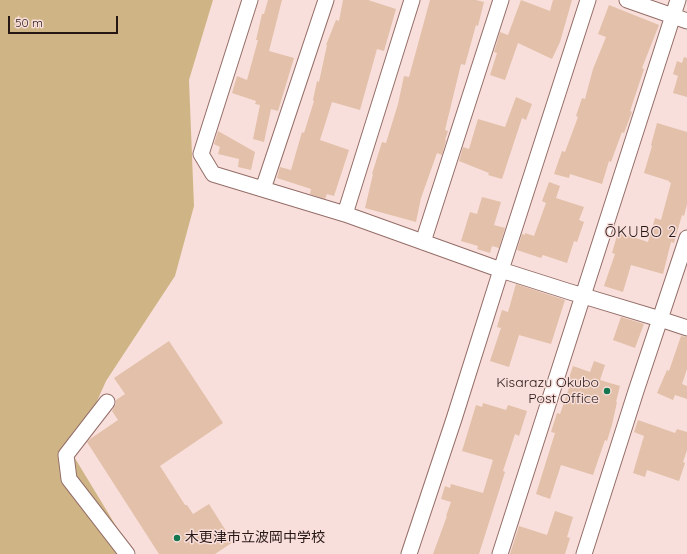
<!DOCTYPE html>
<meta charset="utf-8">
<style>
body{margin:0}
#map{position:relative;width:687px;height:554px;overflow:hidden;background:#f9dfdb;font-family:Quicksand,sans-serif}
canvas{display:block}
.scale{position:absolute;left:8px;top:16px;width:110px;height:18px;box-sizing:border-box;border:2px solid #261715;border-top:0;padding-left:5px;font-size:12px;line-height:14px;white-space:nowrap;color:#261715;-webkit-text-stroke:3px #f9dfdb;paint-order:stroke}
</style>
<div id="map">
<canvas width="687" height="554"></canvas>
<div class="scale">50 m</div>
</div>
<script>
const ctx = document.querySelector('canvas').getContext('2d');
ctx.lineJoin = 'round';
function fillPath(path, color) { ctx.fillStyle = color; ctx.fill(path, 'evenodd'); }
const poly = rows => new Path2D(rows.map(r => 'M' + r).join(''));
function stroke(path, color, width, dash) { ctx.strokeStyle = color; ctx.lineWidth = width; ctx.lineCap = dash ? 'butt' : 'round'; ctx.setLineDash(dash || []); ctx.stroke(path); }
function write(font, color, halo, rows, align = 'center') {
  ctx.font = font + ' Quicksand,"Noto Sans JP",sans-serif'; ctx.lineWidth = 3; ctx.setLineDash([]); ctx.textBaseline = 'middle'; ctx.strokeStyle = halo; ctx.fillStyle = color; for (const [text, x, y, turn = 0] of rows) {
    ctx.save(); ctx.translate(x, y); ctx.rotate((+turn || 0) * Math.PI / 180); ctx.textAlign = isNaN(turn) ? turn : align; if (halo) ctx.strokeText(text, 0, 0); ctx.fillText(text, 0, 0); ctx.restore();
  }
}
const green = poly([
 [0,0,213,0,189,80,194,206,175,276,106,381,73,455,133,554,0,554]
]);
const building = poly([
 [268,0,282,0,269,51,294,58,278,111,271,109,264,142,253,139,260,105,255,104,256,101,232,93,237,76,247,80,258,40,256,40,262,14,264,14],
 [343,0,368,0,396,9,384,51,377,49,360,110,332,102,320,140,349,150,334,196,327,194,325,199,310,194,311,189,277,178,280,167,291,170,302,132,304,133,314,101,313,100,317,81,319,82,327,45,326,45,336,20,339,21],
 [430,0,476,0,484,2,478,26,476,25,465,65,461,64,445,130,448,131,445,140,446,140,442,155,437,153,421,198,416,222,365,208,373,174,372,174,382,142,386,143,398,104,404,76,409,77],
 [521,0,550,11,553,0,572,0,560,42,552,59,518,43,505,80,490,75,497,53,494,52,500,32,508,35],
 [609,5,659,25,642,68,644,69,630,111,632,112,624,133,622,132,611,162,609,161,602,184,570,174,569,178,554,174,562,151,565,152,578,117,576,116,582,98,585,99,593,69,606,37,598,34],
 [684,57,687,58,687,97,673,93,678,76,673,74,677,61,682,63],
 [516,97,532,104,526,120,522,118,502,179,488,175,489,173,459,161,463,147,469,149,478,119,505,127],
 [657,123,687,132,687,204,684,216,682,215,674,243,671,242,663,274,631,265,623,292,604,286,615,254,612,253,618,232,648,242,655,218,661,220,671,183,669,182,669,181,644,173,652,146,651,145],
 [218,131,255,152,251,170,238,167,239,159,218,154,220,147,214,144],
 [549,182,560,186,556,198,584,207,579,220,584,222,577,242,574,241,567,263,543,255,541,258,517,250,522,234,525,235,525,233,534,236,546,203,542,201],
 [482,197,501,202,494,225,505,228,499,248,492,246,490,253,477,249,478,246,461,241,470,212,477,214],
 [516,284,565,300,551,344,519,335,509,367,490,361,501,328,497,327,502,310,508,312],
 [621,317,644,324,635,348,613,340],
 [681,336,687,337,687,369,682,384,687,386,687,399,675,395,673,400,657,393,667,370,669,371],
 [169,341,223,423,160,466,185,505,187,505,193,514,209,504,233,542,215,554,159,554,87,442,90,439,118,420,112,411,116,404,116,400,125,394,114,378],
 [594,361,605,365,600,380,620,386,616,402,617,402,612,425,607,441,605,440,593,475,561,465,550,499,536,494,555,433,551,432,557,413,560,414,570,385,567,384,573,366,590,372],
 [483,403,506,410,508,405,527,411,519,436,515,434,503,471,505,472,479,554,433,554,447,516,446,516,451,502,441,499,445,486,450,488,451,484,483,493,493,460,462,451,476,405,482,407],
 [638,420,675,433,677,429,687,432,687,450,683,462,685,463,679,481,647,470,645,477,633,473,644,436,634,432],
 [555,511,573,517,567,537,570,538,565,554,510,554,519,526,547,535]
]);
const minor = poly([
 [250,0,201,154,213,174,345,214,501,270,567,291,660,319,687,328],
 [627,0,687,21],
 [263,189,326,0],
 [345,214,412,0],
 [423,242,501,0],
 [107,402,66,455,69,479,127,554],
 [409,554,454,419,501,270,588,0],
 [500,554,678,0],
 [584,554,636,391,687,238]
]);
const markers = [
 [607,391,4,"#15774f"],
 [177,538,4,"#15774f"]
];
const poiNames = [
 ["Kisarazu Okubo",599,383],
 ["Post Office",599,399],
 ["木更津市立波岡中学校",185,538,"left"]
];
const neighbourhoodNames = [
 ["ŌKUBO 2",641,232]
];
fillPath(green, '#cfb586');
fillPath(building, '#e2c0a9');
stroke(minor, '#946e68', 17);
stroke(minor, '#fff', 15);
for (const [x, y, r, color] of markers) { const dot = new Path2D(); dot.arc(x, y, r, 0, 2 * Math.PI); ctx.fillStyle = color; ctx.fill(dot); stroke(dot, '#f9dfdb', 1.5); }
write('14px', '#261715', '#f9dfdb', poiNames, 'right');
ctx.letterSpacing = '1px';
write('15px', '#261715', '#f9dfdb', neighbourhoodNames);
ctx.letterSpacing = '0px';
</script>
